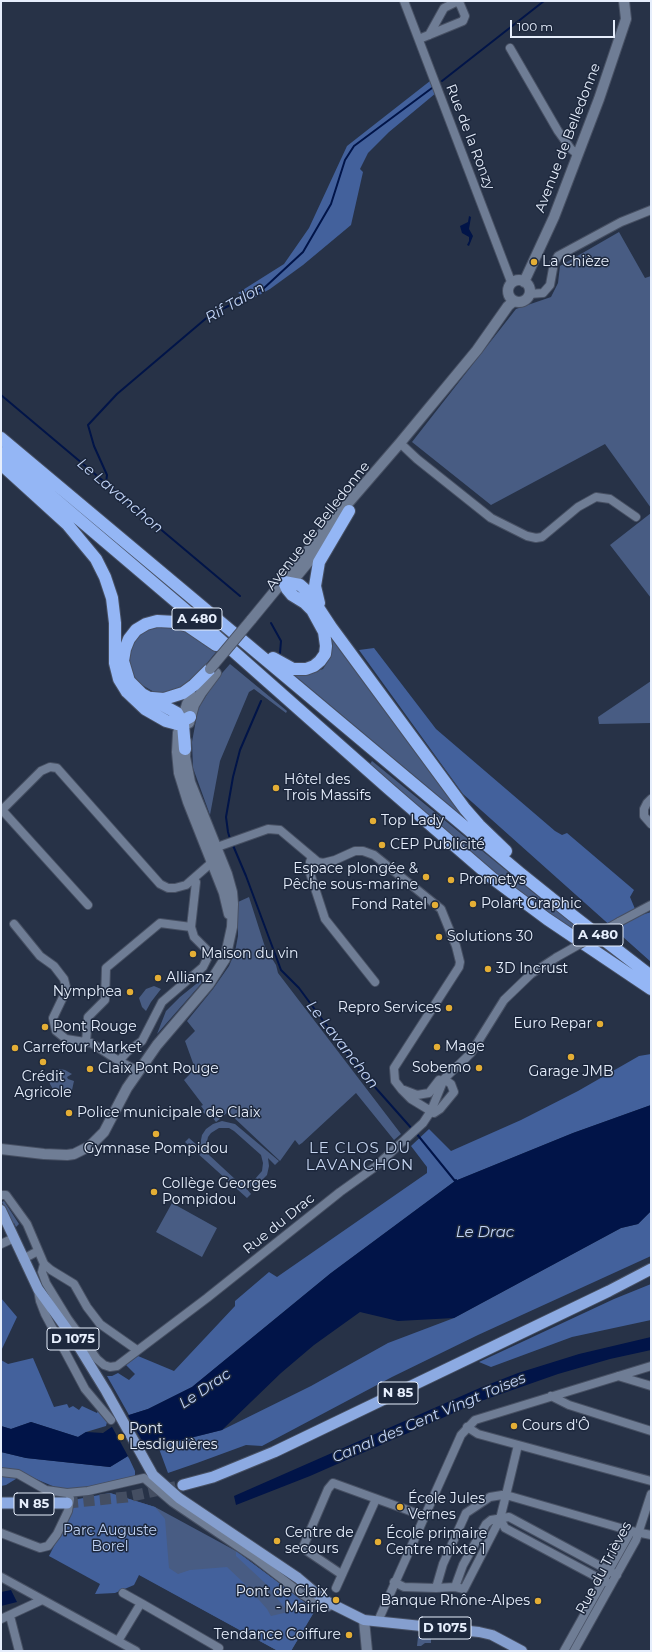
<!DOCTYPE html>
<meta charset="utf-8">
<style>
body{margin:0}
#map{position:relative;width:652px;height:1652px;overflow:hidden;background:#273247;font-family:Montserrat,sans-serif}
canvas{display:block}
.frame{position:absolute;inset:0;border:2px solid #e6eefc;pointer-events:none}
.scale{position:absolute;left:510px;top:20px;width:105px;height:18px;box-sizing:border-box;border:2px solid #e6eefc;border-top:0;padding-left:5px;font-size:12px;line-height:14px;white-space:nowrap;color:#e6eefc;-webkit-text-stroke:3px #1d283d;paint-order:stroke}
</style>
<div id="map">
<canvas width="652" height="1652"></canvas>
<div class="frame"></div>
<div class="scale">100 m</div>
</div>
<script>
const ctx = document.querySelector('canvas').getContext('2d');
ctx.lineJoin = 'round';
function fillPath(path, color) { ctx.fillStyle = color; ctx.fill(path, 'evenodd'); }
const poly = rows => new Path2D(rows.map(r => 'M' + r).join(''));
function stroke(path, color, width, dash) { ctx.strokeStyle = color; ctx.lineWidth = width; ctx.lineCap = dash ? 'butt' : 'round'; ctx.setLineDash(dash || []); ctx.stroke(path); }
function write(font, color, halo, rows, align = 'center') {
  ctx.font = font + ' Montserrat,sans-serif'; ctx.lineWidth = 3; ctx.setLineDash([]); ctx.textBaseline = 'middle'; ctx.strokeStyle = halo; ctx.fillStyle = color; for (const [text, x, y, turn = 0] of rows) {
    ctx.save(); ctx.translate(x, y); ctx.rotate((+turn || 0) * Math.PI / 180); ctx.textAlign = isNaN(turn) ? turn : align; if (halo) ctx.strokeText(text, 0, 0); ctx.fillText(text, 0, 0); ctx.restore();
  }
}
const green = poly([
 [619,232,645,278,651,276,651,508,605,444,491,505,412,442,516,309,551,297,558,283,560,266],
 [651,513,651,598,610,545],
 [166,626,187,631,203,640,216,652,193,680,180,692,154,692,137,682,129,664,131,648,139,634,147,628],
 [327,628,464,812,461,815,293,674,317,671,323,669,328,661,333,645],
 [230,664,287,711,286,713,254,689,249,692,220,761,210,815,193,768,192,742,198,709,216,680],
 [651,681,651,723,599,724,598,717],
 [372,761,551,907,553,906,588,934,583,937,522,896,370,764],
 [249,897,265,947,276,965,278,973,401,1134,394,1140,356,1093,302,1143,299,1145,295,1140,280,1161,229,1113,228,1112,216,1122,208,1112,205,1114,203,1112,204,1110,201,1106,203,1105,184,1080,190,1074,193,1063,185,1041,195,1031,187,1021,213,989,229,966,235,952,238,936,238,902],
 [206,976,207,977,157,1034,166,1011,180,997],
 [154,986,161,989,151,1002,146,1011,142,1007,139,998,146,989],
 [60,1069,65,1070,72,1074,67,1077,68,1079,74,1081,72,1090,65,1094,61,1094,54,1091,50,1084,49,1080,53,1073],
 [222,1121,235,1124,279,1161,275,1165,268,1158,269,1166,267,1175,258,1184,246,1188,251,1194,247,1198,185,1142,189,1138,198,1146,200,1145,202,1135,206,1129,213,1124],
 [219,1128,229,1128,234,1131,261,1155,263,1163,262,1171,255,1179,249,1182,236,1180,209,1155,206,1146,208,1137,211,1133],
 [4,1201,19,1224,16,1227,14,1223,12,1224,2,1202],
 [172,1203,217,1228,202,1257,156,1232],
 [110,1493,155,1507,236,1551,303,1601,314,1612,291,1651,278,1651,140,1575,49,1556],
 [431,1635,431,1643,425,1643,421,1646,417,1646,418,1637]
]);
const forest = poly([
 [430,81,436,93,389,132,368,153,360,169,363,172,351,225,303,265,270,289,252,299,238,293,284,264,309,228,347,146],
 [374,648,436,729,555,831,562,835,567,833,634,890,630,897,638,916,651,912,651,962,463,794,359,650],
 [651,1054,651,1105,573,1133,455,1181,331,1273,192,1387,148,1409,129,1415,107,1376,112,1376,118,1373,129,1380,135,1374,126,1365,138,1356,174,1371,235,1306,235,1301,269,1272,277,1277,427,1173,427,1167,411,1146,429,1129,451,1151,521,1120,578,1091,639,1056],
 [651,1211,651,1256,478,1335,392,1377,262,1446,246,1445,197,1463,168,1473,158,1446,222,1430,311,1386,388,1343,454,1318,621,1228,638,1224],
 [651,1284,651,1320,572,1337,491,1367,479,1362,614,1299],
 [1,1298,17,1317,1,1351],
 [33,1358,54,1407,67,1404,69,1408,73,1406,79,1410,82,1406,97,1413,98,1411,108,1418,106,1426,86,1432,78,1437,31,1422,11,1429,1,1426,1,1360,8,1364],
 [1,1452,26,1458,110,1467,128,1456,135,1471,135,1477,106,1487,62,1490,24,1474,6,1485,1,1486],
 [110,1493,155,1507,165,1519,169,1568,178,1574,190,1570,227,1567,245,1584,267,1609,271,1616,288,1612,265,1583,236,1556,236,1551,303,1601,314,1612,291,1651,278,1651,139,1575,134,1585,115,1593,95,1594,100,1584,49,1556,67,1520,73,1500]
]);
const water = poly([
 [469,216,471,217,469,229,473,236,469,246,467,245,469,241,469,237,462,233,460,226,468,222],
 [651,1105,651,1211,638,1224,621,1228,454,1318,398,1321,360,1312,314,1345,281,1373,222,1430,158,1446,128,1456,110,1467,26,1458,1,1452,1,1426,11,1429,31,1422,78,1437,86,1432,103,1433,129,1415,148,1409,192,1387,331,1273,455,1181,573,1133],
 [651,1337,651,1350,610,1359,558,1374,481,1401,310,1476,236,1505,234,1496,482,1387,518,1373,579,1354],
 [11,1590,17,1602,1,1606,1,1592]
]);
const pier = poly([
 [127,1414,148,1451,129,1458,111,1425]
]);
const stream = poly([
 [442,81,544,1],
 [1,395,240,596],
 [106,483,107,475,94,446,88,425,117,394,210,315,263,289,303,252,331,204,345,160,354,146,432,88],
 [271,623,281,641,280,653],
 [230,839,228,832,226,817,233,777,240,750,261,701],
 [232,843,246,876,281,970,299,988,358,1068,413,1130],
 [416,1133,455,1181,456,1180]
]);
const trunkTunnel = poly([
 [67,1503,127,1497,183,1485]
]);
const minor = poly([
 [404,1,510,279,512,282],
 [419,39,463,21,465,16,460,4,456,2,444,8,429,35],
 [510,48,558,131,571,149,577,154],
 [529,294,543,293,550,285,554,263,558,256,621,222,651,210],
 [400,443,417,459,491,518,527,536,536,538,542,537,578,507,596,497,610,499,636,517],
 [651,799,647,803,644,809,644,816,651,824],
 [2,810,88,905],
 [1,811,41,771,50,767,57,768,160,884,168,888,175,888,186,885,210,864,217,849,220,846,268,829,280,830,318,862,323,863,335,860,355,851,363,851,374,855,441,909,456,946,460,962,459,967,394,1068,395,1081,402,1090,411,1099,434,1113,440,1109,454,1092,451,1084,444,1079],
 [312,857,310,862,310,873,325,919,375,982],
 [619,922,651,905],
 [14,924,40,956,54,966,64,979,66,987,64,995,53,1018,56,1031,66,1039,91,1043,119,1061,138,1071],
 [86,1042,88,1017,105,1000,106,968,160,923,191,927],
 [119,1061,127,1052,142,1041,162,1002,203,967,208,957,207,950,194,937,191,927,196,882,193,879],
 [404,1090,417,1095,429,1093,439,1080],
 [1,1195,6,1195,27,1224,44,1264,51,1270,74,1284,87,1307,100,1324,137,1350],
 [1,1244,14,1238],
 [23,1259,38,1251],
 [44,1264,42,1272,46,1283,68,1319,97,1359,104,1365,110,1367,117,1366,207,1298,340,1192,375,1167,423,1123,431,1111,444,1079,471,1053,504,1000,531,974,557,957],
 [38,1290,40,1301,45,1314,85,1389,111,1420],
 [618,1376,651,1386],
 [551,1396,569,1405,651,1431],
 [467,1427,478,1434,651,1481],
 [518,1445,506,1495,631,1531,651,1535],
 [1,1472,18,1474,46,1490,67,1493,88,1491,144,1478,172,1502,255,1558,303,1595,319,1604,328,1607,332,1604],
 [500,1519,505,1528,608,1583],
 [1,1533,40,1548,48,1546,57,1534,68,1511,70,1499],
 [341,1574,307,1551,304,1545,328,1489,333,1483,424,1516],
 [1,1577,136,1651],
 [394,1582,404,1587,436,1588,455,1587,464,1589,500,1519,506,1495,502,1495,490,1497,466,1513,443,1564,436,1588],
 [455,1587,463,1565,486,1524,491,1520,509,1517,617,1575],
 [336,1588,376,1499],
 [123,1593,141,1603],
 [10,1616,19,1651],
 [1,1619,42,1600],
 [378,1621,461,1435,475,1420,651,1366],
 [118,1641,141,1603,219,1648,217,1651],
 [564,1651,631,1531],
 [574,1651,636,1540,651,1494]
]);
const tertiary = poly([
 [364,1620,367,1651]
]);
const secondary = poly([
 '508 291a11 11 0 1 1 22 0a11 11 0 1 1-22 0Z',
 [524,282,554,217,599,99,626,19,624,1],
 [296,577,329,537],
 [251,620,324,531,400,443,477,350,508,306,514,301],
 [192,696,187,704,178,733,177,752,179,773,188,802,224,893,229,914],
 [189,723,194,705,201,693,216,673],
 [1,1149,44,1154,67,1155,74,1154,90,1146,104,1132,127,1088,157,1045,209,984,225,959,232,927,233,904,232,892,227,874,190,782,185,757,186,741]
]);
const primary = poly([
 [1,1210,38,1289,74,1339,106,1391,153,1475,179,1498,298,1578,324,1600,364,1620,479,1632,492,1635,522,1651]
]);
const trunk = poly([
 [183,1485,213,1477,274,1452,609,1291,651,1269],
 [1,1503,67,1503]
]);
const motorway = poly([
 [1,438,520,873,572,915,651,976],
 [1,453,215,635,389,789,492,878,547,919,651,989],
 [1,464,67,524,96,559,105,577,112,598,115,623,115,663,119,679,127,692,145,709,166,721,177,724,190,717],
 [284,582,300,585,308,592,331,627,465,809,479,825,506,851],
 [319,603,315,586,319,562,349,511],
 [273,658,293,669,306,669,314,666,320,661,325,654,326,646,324,632,312,610,305,603,292,595,287,589,284,582],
 [152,698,164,699,183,693,194,685,210,669],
 [185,749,183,724,177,713,142,694,129,681,123,661,125,649,129,639,136,630,146,624,157,621,176,622,188,626,216,645]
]);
const minorBridge = poly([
 [557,957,619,922]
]);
const secondaryBridge = poly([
 [210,669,251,620]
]);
const markers = [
 [534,262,4,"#e4ae35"],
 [276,788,4,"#e4ae35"],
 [373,821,4,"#e4ae35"],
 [382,845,4,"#e4ae35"],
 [426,877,4,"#e4ae35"],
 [451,880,4,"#e4ae35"],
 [473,904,4,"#e4ae35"],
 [435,905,4,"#e4ae35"],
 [439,937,4,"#e4ae35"],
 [193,954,4,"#e4ae35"],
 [488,969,4,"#e4ae35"],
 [158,978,4,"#e4ae35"],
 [130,992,4,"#e4ae35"],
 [449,1008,4,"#e4ae35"],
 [600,1024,4,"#e4ae35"],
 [45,1027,4,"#e4ae35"],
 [437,1047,4,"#e4ae35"],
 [15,1048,4,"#e4ae35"],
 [571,1057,4,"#e4ae35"],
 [43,1062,4,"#e4ae35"],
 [479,1068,4,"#e4ae35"],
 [90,1069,4,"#e4ae35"],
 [69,1113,4,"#e4ae35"],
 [156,1134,4,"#e4ae35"],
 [154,1192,4,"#e4ae35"],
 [514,1426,4,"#e4ae35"],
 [121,1437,4,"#e4ae35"],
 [400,1507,4,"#e4ae35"],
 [277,1541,4,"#e4ae35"],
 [378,1542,4,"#e4ae35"],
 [336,1600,4,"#e4ae35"],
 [538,1601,4,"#e4ae35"],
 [349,1635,4,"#e4ae35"]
];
const shields = [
 [197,619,50],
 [598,935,50],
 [73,1339,52],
 [398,1393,40],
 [34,1504,40],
 [445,1628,52]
];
const shieldNames = [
 ["A 480",197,619],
 ["A 480",598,935],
 ["D 1075",73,1339],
 ["N 85",398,1393],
 ["N 85",34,1504],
 ["D 1075",445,1628]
];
const streetNames = [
 ["Rue de la Ronzy",470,137,69],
 ["Avenue de Belledonne",568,138,-69],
 ["Avenue de Belledonne",318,526,-52],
 ["Rue du Drac",279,1224,-39],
 ["Rue du Trièves",604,1568,-62]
];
const poiNames = [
 ["La Chièze",542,262],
 ["Hôtel des",284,780],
 ["Trois Massifs",284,796],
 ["Top Lady",381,821],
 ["CEP Publicité",390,845],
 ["Espace plongée &",418,869,"right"],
 ["Pêche sous-marine",418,885,"right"],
 ["Prometys",459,880],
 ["Polart Graphic",481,904],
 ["Fond Ratel",427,905,"right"],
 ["Solutions 30",447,937],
 ["Maison du vin",201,954],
 ["3D Incrust",496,969],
 ["Allianz",166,978],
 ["Nymphea",122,992,"right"],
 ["Repro Services",441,1008,"right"],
 ["Euro Repar",592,1024,"right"],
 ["Pont Rouge",53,1027],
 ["Mage",445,1047],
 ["Carrefour Market",23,1048],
 ["Sobemo",471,1068,"right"],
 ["Claix Pont Rouge",98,1069],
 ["Garage JMB",571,1072,"center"],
 ["Crédit",43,1077,"center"],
 ["Agricole",43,1093,"center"],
 ["Police municipale de Claix",77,1113],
 ["Gymnase Pompidou",156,1149,"center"],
 ["Collège Georges",162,1184],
 ["Pompidou",162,1200],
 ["Cours d'Ô",522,1426],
 ["Pont",129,1429],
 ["Lesdiguières",129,1445],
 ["École Jules",408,1499],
 ["Vernes",408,1515],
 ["Centre de",285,1533],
 ["secours",285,1549],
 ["École primaire",386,1534],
 ["Centre mixte 1",386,1550],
 ["Pont de Claix",328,1592,"right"],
 ["- Mairie",328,1608,"right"],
 ["Banque Rhône-Alpes",530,1601,"right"],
 ["Tendance Coiffure",341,1635,"right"]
];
const parkNames = [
 ["Parc Auguste",110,1531],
 ["Borel",110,1547]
];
const waterNames = [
 ["Rif Talon",235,303,-30],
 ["Le Lavanchon",120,496,40],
 ["Le Lavanchon",342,1045,52],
 ["Le Drac",485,1233],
 ["Le Drac",205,1389,-34],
 ["Canal des Cent Vingt Toises",429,1418,-23]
];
const neighbourhoodNames = [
 ["LE CLOS DU",360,1149],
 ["LAVANCHON",360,1166]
];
fillPath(green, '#485c83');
fillPath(forest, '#43619c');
fillPath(water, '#011448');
fillPath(pier, '#273247');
stroke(stream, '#011448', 2);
stroke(trunkTunnel, '#444e62', 11, [11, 5.5]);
stroke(minor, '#475063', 10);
stroke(tertiary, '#475063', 12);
stroke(secondary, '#475063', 12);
stroke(primary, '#475063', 12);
stroke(trunk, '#475063', 13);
stroke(motorway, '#475063', 14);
stroke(minor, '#6f7d95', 8);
stroke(tertiary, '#6f7d95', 10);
stroke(secondary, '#6f7d95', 10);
stroke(primary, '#859fcf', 10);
stroke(trunk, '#8caae2', 11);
stroke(motorway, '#94b6f5', 12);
stroke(minorBridge, '#475063', 10, []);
stroke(secondaryBridge, '#475063', 12, []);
stroke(minorBridge, '#6f7d95', 8);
stroke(secondaryBridge, '#6f7d95', 10);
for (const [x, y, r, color] of markers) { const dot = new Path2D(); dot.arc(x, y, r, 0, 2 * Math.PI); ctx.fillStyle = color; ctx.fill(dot); stroke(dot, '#1d283d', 1.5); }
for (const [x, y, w] of shields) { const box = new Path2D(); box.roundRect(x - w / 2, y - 11, w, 22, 3); ctx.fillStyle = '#1d283d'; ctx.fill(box); stroke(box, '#e6eefc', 1); }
write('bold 13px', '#e6eefc', null, shieldNames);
write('14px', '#e6eefc', '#1d283d', streetNames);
write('14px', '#e6eefc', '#1d283d', poiNames, 'left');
write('14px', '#bed1f3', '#1d283d', parkNames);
write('italic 15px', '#c3d5f8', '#1d283d', waterNames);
ctx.letterSpacing = '1px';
write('15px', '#c6d5f0', '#1d283d', neighbourhoodNames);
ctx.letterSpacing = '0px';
</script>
